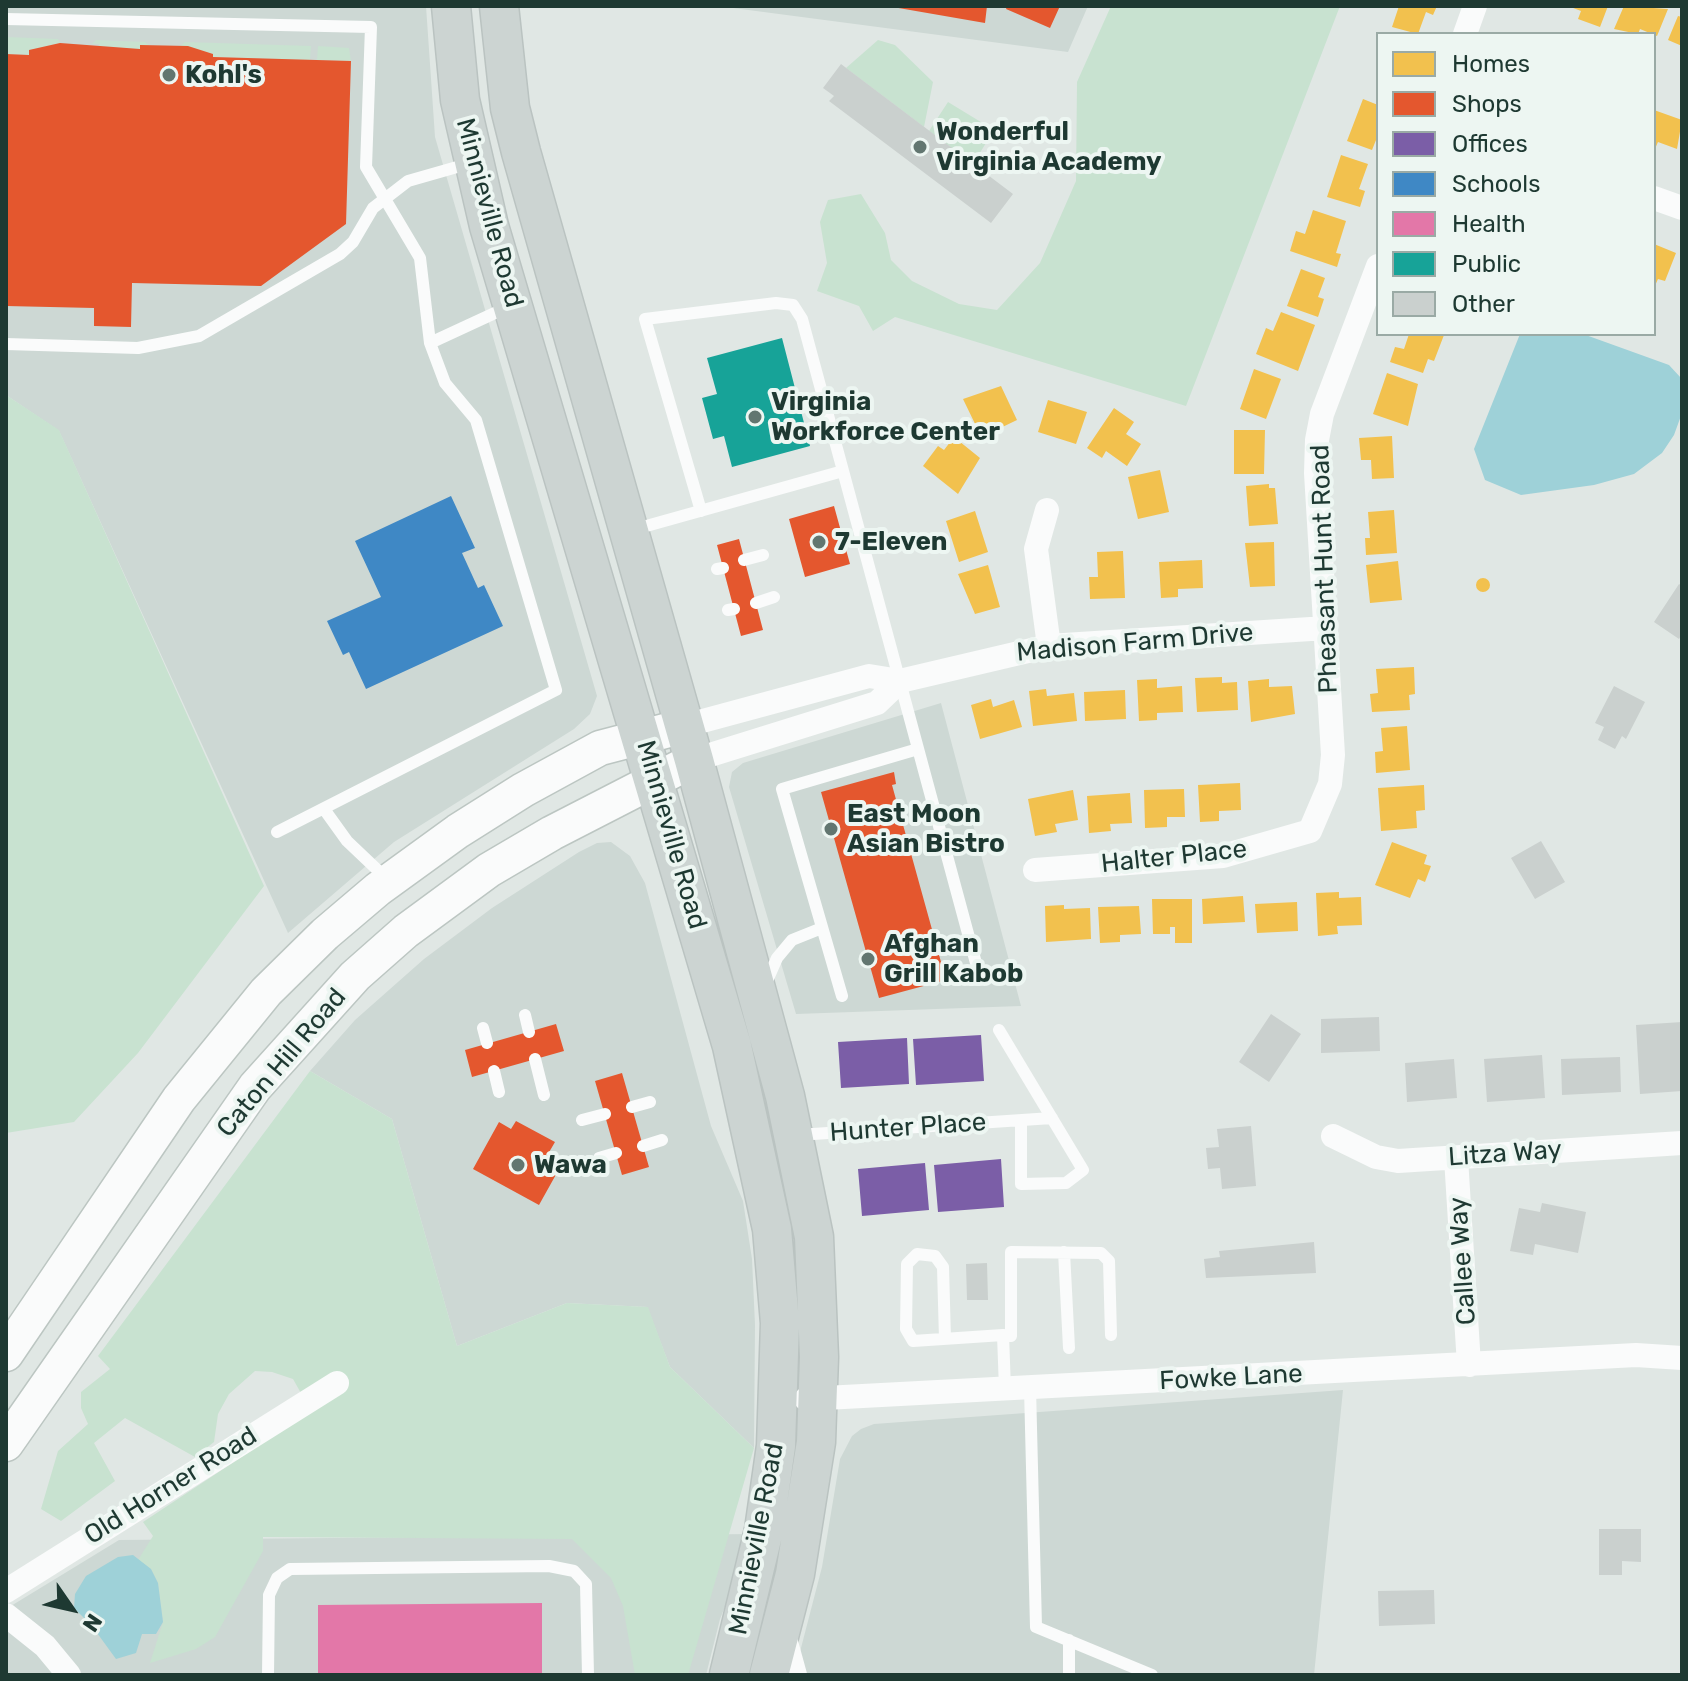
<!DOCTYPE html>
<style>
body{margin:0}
#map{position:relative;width:1688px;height:1681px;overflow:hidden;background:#e0e7e4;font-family:Rubik,sans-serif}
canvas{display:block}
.frame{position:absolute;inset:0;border:8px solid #1e3932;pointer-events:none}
.legend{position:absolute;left:1376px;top:32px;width:280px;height:304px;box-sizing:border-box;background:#edf6f2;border:2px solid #9aaaa5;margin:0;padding:10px 14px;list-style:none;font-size:24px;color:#1e3932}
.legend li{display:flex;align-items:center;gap:16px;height:40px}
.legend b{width:40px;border:2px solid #9aaaa5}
.north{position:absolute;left:32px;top:1569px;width:80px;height:80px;-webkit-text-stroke:6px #edf6f2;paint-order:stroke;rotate:124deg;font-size:22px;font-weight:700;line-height:32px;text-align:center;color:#1e3932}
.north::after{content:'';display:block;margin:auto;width:28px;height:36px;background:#1e3932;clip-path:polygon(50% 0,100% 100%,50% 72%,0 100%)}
</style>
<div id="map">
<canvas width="1688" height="1681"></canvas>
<div class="frame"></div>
<ul class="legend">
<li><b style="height:22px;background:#f2c14e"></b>Homes</li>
<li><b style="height:22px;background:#e4572e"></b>Shops</li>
<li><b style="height:22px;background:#7b5ea7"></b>Offices</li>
<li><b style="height:22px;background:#3f88c5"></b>Schools</li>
<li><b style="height:22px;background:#e377a8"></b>Health</li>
<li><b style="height:22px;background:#17a398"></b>Public</li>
<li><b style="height:22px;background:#cad0ce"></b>Other</li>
</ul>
<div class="north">N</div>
</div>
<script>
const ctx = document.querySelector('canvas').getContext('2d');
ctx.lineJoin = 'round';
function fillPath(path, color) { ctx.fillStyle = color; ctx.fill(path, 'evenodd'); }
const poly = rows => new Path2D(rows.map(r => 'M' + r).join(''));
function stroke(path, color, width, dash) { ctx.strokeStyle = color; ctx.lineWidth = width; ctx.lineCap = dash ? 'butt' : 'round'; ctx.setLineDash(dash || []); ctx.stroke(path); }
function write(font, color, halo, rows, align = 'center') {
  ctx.font = font + ' Rubik,sans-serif'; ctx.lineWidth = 8; ctx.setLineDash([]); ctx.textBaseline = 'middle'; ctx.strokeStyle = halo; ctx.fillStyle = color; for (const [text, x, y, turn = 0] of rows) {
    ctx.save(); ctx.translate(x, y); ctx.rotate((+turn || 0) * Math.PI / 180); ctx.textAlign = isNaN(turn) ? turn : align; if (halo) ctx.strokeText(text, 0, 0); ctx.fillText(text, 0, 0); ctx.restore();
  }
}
const built = poly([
 [6,6,426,6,435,137,597,696,590,714,574,729,394,842,288,933,59,431,6,395],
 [718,6,1088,6,1068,52],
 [941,703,1021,1006,796,1014,729,787,732,772,743,763],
 [611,842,630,856,645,883,711,1126,743,1201,752,1259,755,1325,754,1448,670,1367,647,1307,567,1303,457,1346,392,1119,310,1071,355,1020,424,959,492,908,579,852,597,843],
 [1343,1390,1314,1675,794,1675,822,1567,840,1459,852,1436,861,1429,874,1424],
 [754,1534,720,1619,706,1675,6,1675,6,1609,119,1540]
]);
const green = poly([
 [1111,6,1340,6,1186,406,895,317,873,331,859,306,817,291,827,263,820,222,828,200,861,194,885,233,891,260,912,281,959,304,997,310,1040,263,1076,181,1077,82],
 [6,37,58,39,60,43,29,50,29,55,6,54],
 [96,40,145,42,149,45,140,45,140,49,99,48,99,44,92,44],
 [878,40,895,45,933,82,924,127,846,68],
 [185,42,311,46,310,60,213,57,213,54,180,46],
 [318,46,349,48,351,61,317,60],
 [948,102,994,130,973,164,929,131],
 [6,395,59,430,264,886,138,1053,74,1122,6,1133],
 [310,1071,392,1119,457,1346,567,1303,648,1307,670,1367,754,1448,688,1675,635,1675,623,1606,611,1578,572,1539,263,1537,263,1551,215,1637,196,1649,150,1663,163,1622,158,1583,151,1569,138,1560,153,1536,143,1522,311,1411,293,1379,272,1372,255,1371,229,1394,218,1414,214,1442,195,1457,125,1418,94,1443,115,1481,61,1521,41,1509,58,1451,88,1424,81,1408,81,1392,110,1369,98,1356]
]);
const water = poly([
 [1520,334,1583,334,1669,365,1681,378,1682,413,1674,435,1662,453,1634,474,1594,485,1521,495,1485,480,1474,449],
 [133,1555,151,1569,158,1583,163,1622,156,1634,142,1634,136,1653,116,1659,92,1626,74,1608,75,1594,86,1576,118,1557]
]);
const homes = poly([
 [1399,6,1437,6,1433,15,1426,12,1418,34,1392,27],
 [1568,6,1608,6,1600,27,1578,19,1581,11],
 [1624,6,1668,9,1657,36,1640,29,1638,34,1614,29],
 [1678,16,1682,17,1682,46,1668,40],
 [1363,99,1378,105,1378,135,1372,150,1347,141],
 [1654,110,1682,120,1677,149,1658,142,1654,151],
 [1341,155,1368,164,1359,189,1365,191,1360,207,1327,197],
 [1313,210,1346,221,1336,253,1341,254,1337,267,1290,251,1296,231,1305,234],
 [1654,244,1676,253,1665,281,1658,279,1654,288],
 [1301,269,1325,278,1318,297,1324,299,1318,317,1287,306],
 [1281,312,1315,325,1298,371,1256,354,1266,328,1273,331],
 [1409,334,1444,335,1434,361,1428,359,1423,373,1390,362,1395,347,1404,349],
 [1254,369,1281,379,1266,419,1240,409],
 [1387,373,1418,384,1408,426,1373,414],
 [1001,386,1017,420,992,432,989,424,978,430,963,399],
 [1048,400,1087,412,1076,444,1038,432],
 [1114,408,1134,422,1126,434,1141,444,1127,466,1106,451,1102,458,1087,448],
 [1234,430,1265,430,1264,474,1234,474],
 [1392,436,1394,478,1372,479,1371,460,1361,460,1359,438],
 [954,437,980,458,958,494,923,466,938,446,944,450],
 [1160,470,1169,512,1138,519,1128,477],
 [1269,484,1269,488,1275,488,1278,524,1249,526,1246,486],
 [1394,510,1397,553,1366,555,1365,538,1370,538,1368,512],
 [975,511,988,552,959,562,946,521],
 [1274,542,1275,586,1250,587,1245,543],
 [1123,551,1125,598,1090,599,1089,577,1098,577,1097,552],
 [1202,560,1203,588,1178,589,1178,597,1161,598,1159,562],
 [1398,561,1402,600,1370,603,1366,565],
 [988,565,1000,607,975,614,958,574],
 '1476 585a7 7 0 1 1 14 0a7 7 0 1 1-14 0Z',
 [1414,667,1415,694,1409,695,1410,710,1372,712,1370,694,1378,693,1376,669],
 [1222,677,1222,683,1237,682,1238,710,1197,712,1195,678],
 [1157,679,1157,688,1182,686,1183,712,1157,713,1157,720,1139,721,1137,680],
 [1269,679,1269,687,1292,686,1295,714,1251,722,1248,681],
 [1046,689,1047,696,1074,693,1077,721,1033,726,1029,691],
 [1125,690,1126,719,1085,721,1084,692],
 [991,699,993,707,1014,700,1022,727,980,739,971,705],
 [1407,726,1410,770,1376,773,1375,752,1383,751,1381,728],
 [1240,783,1241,810,1219,811,1219,821,1200,822,1198,785],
 [1424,785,1425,810,1416,811,1417,828,1381,831,1378,788],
 [1184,789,1185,817,1167,817,1167,827,1145,828,1144,790],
 [1073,790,1078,820,1055,824,1057,832,1035,836,1028,799],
 [1130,793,1132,823,1110,824,1111,831,1089,833,1087,796],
 [1392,842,1427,855,1424,864,1431,866,1425,882,1418,879,1410,898,1375,885],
 [1339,892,1339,898,1361,897,1362,925,1337,926,1338,934,1318,936,1316,893],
 [1243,896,1245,922,1203,924,1202,899],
 [1152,899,1192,899,1192,943,1175,943,1175,927,1170,927,1170,934,1153,934],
 [1297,902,1298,931,1257,933,1255,904],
 [1064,905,1064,909,1090,908,1091,939,1046,942,1045,906],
 [1139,906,1141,934,1120,935,1120,942,1100,943,1098,907]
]);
const shops = poly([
 [887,6,987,6,985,23],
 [1007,6,1060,6,1050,28,1006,9],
 [60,43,140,49,140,45,188,46,213,54,213,57,351,61,346,224,261,286,132,283,131,327,94,326,94,308,6,306,6,54,29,55,29,50],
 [834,506,850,564,805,577,789,519],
 [739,539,763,630,741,636,717,545],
 [894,772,896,784,892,785,946,980,879,998,821,792],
 [556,1024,564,1051,472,1077,465,1050],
 [622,1073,649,1167,622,1175,595,1081],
 [516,1121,555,1142,548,1154,563,1162,539,1205,473,1169,499,1122,511,1129]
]);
const offices = poly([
 [981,1035,984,1081,916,1085,913,1039],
 [907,1038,909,1084,841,1088,838,1042],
 [1001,1159,1004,1207,938,1212,934,1165],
 [925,1163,929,1210,862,1216,858,1169]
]);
const schools = poly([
 [451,496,475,548,462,553,478,588,484,585,503,626,366,689,349,652,343,655,327,621,381,597,355,541]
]);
const health = poly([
 [542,1603,542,1675,318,1675,318,1605]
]);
const public = poly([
 [782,338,810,446,732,467,724,436,713,439,702,398,717,394,707,358]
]);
const building = poly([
 [841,64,1013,194,991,223,829,101,834,96,823,88],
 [1679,584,1682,586,1682,634,1679,639,1654,622],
 [1614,686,1645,702,1626,739,1622,736,1615,749,1598,740,1604,727,1595,723],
 [1541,841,1565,882,1535,899,1511,858],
 [1271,1014,1301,1034,1269,1082,1239,1062],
 [1379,1017,1380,1051,1321,1053,1321,1019],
 [1682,1022,1682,1091,1640,1094,1636,1025],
 [1542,1055,1545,1098,1487,1102,1484,1059],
 [1620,1057,1621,1092,1562,1095,1561,1059],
 [1454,1059,1457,1098,1407,1102,1405,1063],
 [1251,1126,1256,1186,1222,1189,1220,1168,1208,1169,1206,1148,1219,1147,1217,1129],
 [1542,1203,1586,1212,1578,1253,1535,1244,1533,1255,1510,1251,1519,1208,1540,1212],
 [1314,1242,1316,1273,1206,1278,1204,1259,1220,1257,1219,1251],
 [987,1263,988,1300,967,1300,966,1264],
 [1599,1529,1641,1529,1641,1562,1622,1561,1622,1575,1599,1575],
 [1434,1590,1435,1624,1379,1626,1378,1591]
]);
const lane = poly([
 [6,19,371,27,366,167,420,258,430,343,445,383,476,420,556,690,277,832],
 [430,343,510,306],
 [6,344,138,348,199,336,340,254,353,242,373,208,408,181,471,163],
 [701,511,645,319,776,303,793,305,802,319,980,978],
 [632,530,843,471],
 [744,560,763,555],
 [717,569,723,568],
 [756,603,774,597],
 [728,610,734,609],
 [324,809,347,841,387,879],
 [766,983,777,958,792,940,822,928],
 [842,996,782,789,918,749],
 [525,1015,529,1032],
 [483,1028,487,1043],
 [999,1030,1083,1170,1066,1183,1021,1184,1021,1121],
 [535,1059,544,1095],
 [494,1071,499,1092],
 [632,1107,650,1102],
 [582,1120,605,1114],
 [798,1135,1052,1118],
 [643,1146,662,1140],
 [599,1158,616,1153],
 [1064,1252,1069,1348],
 [945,1339,943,1267,935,1256,917,1254,907,1264,906,1329,913,1341,1003,1335],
 [1030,1388,1036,1627,1152,1675],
 [1005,1389,1003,1335,1011,1336,1011,1252,1101,1253,1109,1261,1111,1335],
 [268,1675,269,1595,277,1578,290,1569,549,1566,574,1571,586,1584,588,1675],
 [1069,1675,1069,1640]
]);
const street = poly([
 [1465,34,1475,6],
 [1654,198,1682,208],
 [1047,510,1036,549,1049,646],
 [684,726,869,676,900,681,1049,646,1326,628],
 [694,760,877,703,900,681],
 [1035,870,1223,856,1310,831,1330,784,1333,755,1316,473,1317,440,1322,414,1378,266],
 [1333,1136,1376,1157,1398,1161,1682,1143],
 [1456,1158,1469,1365],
 [806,1399,1636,1355,1682,1358],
 [6,1591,337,1383],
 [6,1615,45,1646,69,1675],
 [784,1635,795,1675]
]);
const secondary = poly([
 [6,1354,179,1099,266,992,325,934,378,889,458,831,523,790,600,748,684,726],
 [6,1444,255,1087,355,976,406,931,489,870,552,833,694,760]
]);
const primary = poly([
 [451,6,460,100,489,226,732,1046,772,1229,780,1323,776,1446,764,1530,729,1675],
 [499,6,510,108,521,152,694,760,785,1096,814,1237,819,1357,816,1442,795,1574,769,1675]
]);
const markers = [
 [169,75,8,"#627670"],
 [920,147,8,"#627670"],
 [755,417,8,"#627670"],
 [819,542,8,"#627670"],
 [831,829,8,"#627670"],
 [868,959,8,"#627670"],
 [518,1165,8,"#627670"]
];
const poiNames = [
 ["Kohl's",185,75],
 ["Wonderful",936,132],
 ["Virginia Academy",936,162],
 ["Virginia",771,402],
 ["Workforce Center",771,432],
 ["7-Eleven",835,542],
 ["East Moon",847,814],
 ["Asian Bistro",847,844],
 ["Afghan",884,944],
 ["Grill Kabob",884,974],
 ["Wawa",534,1165]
];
const streetNames = [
 ["Minnieville Road",489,213,75],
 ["Pheasant Hunt Road",1325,569,-92],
 ["Madison Farm Drive",1135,643,-5],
 ["Minnieville Road",671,835,74],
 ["Halter Place",1174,857,-6],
 ["Caton Hill Road",282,1063,-50],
 ["Hunter Place",908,1128,-4],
 ["Litza Way",1505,1154,-4],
 ["Callee Way",1463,1261,-94],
 ["Fowke Lane",1231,1378,-3],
 ["Old Horner Road",171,1486,-32],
 ["Minnieville Road",757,1539,-79]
];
fillPath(built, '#cdd8d4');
fillPath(green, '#c8e2d0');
fillPath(water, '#9ed1d8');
fillPath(homes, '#f2c14e');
fillPath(shops, '#e4572e');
fillPath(offices, '#7b5ea7');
fillPath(schools, '#3f88c5');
fillPath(health, '#e377a8');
fillPath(public, '#17a398');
fillPath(building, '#cad0ce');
stroke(secondary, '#bcc6c2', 37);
stroke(primary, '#bac3c1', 41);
stroke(lane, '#fafbfb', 12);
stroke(street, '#fafbfb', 24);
stroke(secondary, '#fafbfb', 34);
stroke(primary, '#ccd4d2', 38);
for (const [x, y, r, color] of markers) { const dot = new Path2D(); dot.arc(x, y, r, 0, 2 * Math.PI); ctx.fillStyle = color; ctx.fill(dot); stroke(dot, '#edf6f2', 3); }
write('bold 26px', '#1e3932', '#edf6f2', poiNames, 'left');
write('26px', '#1e3932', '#edf6f2', streetNames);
</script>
